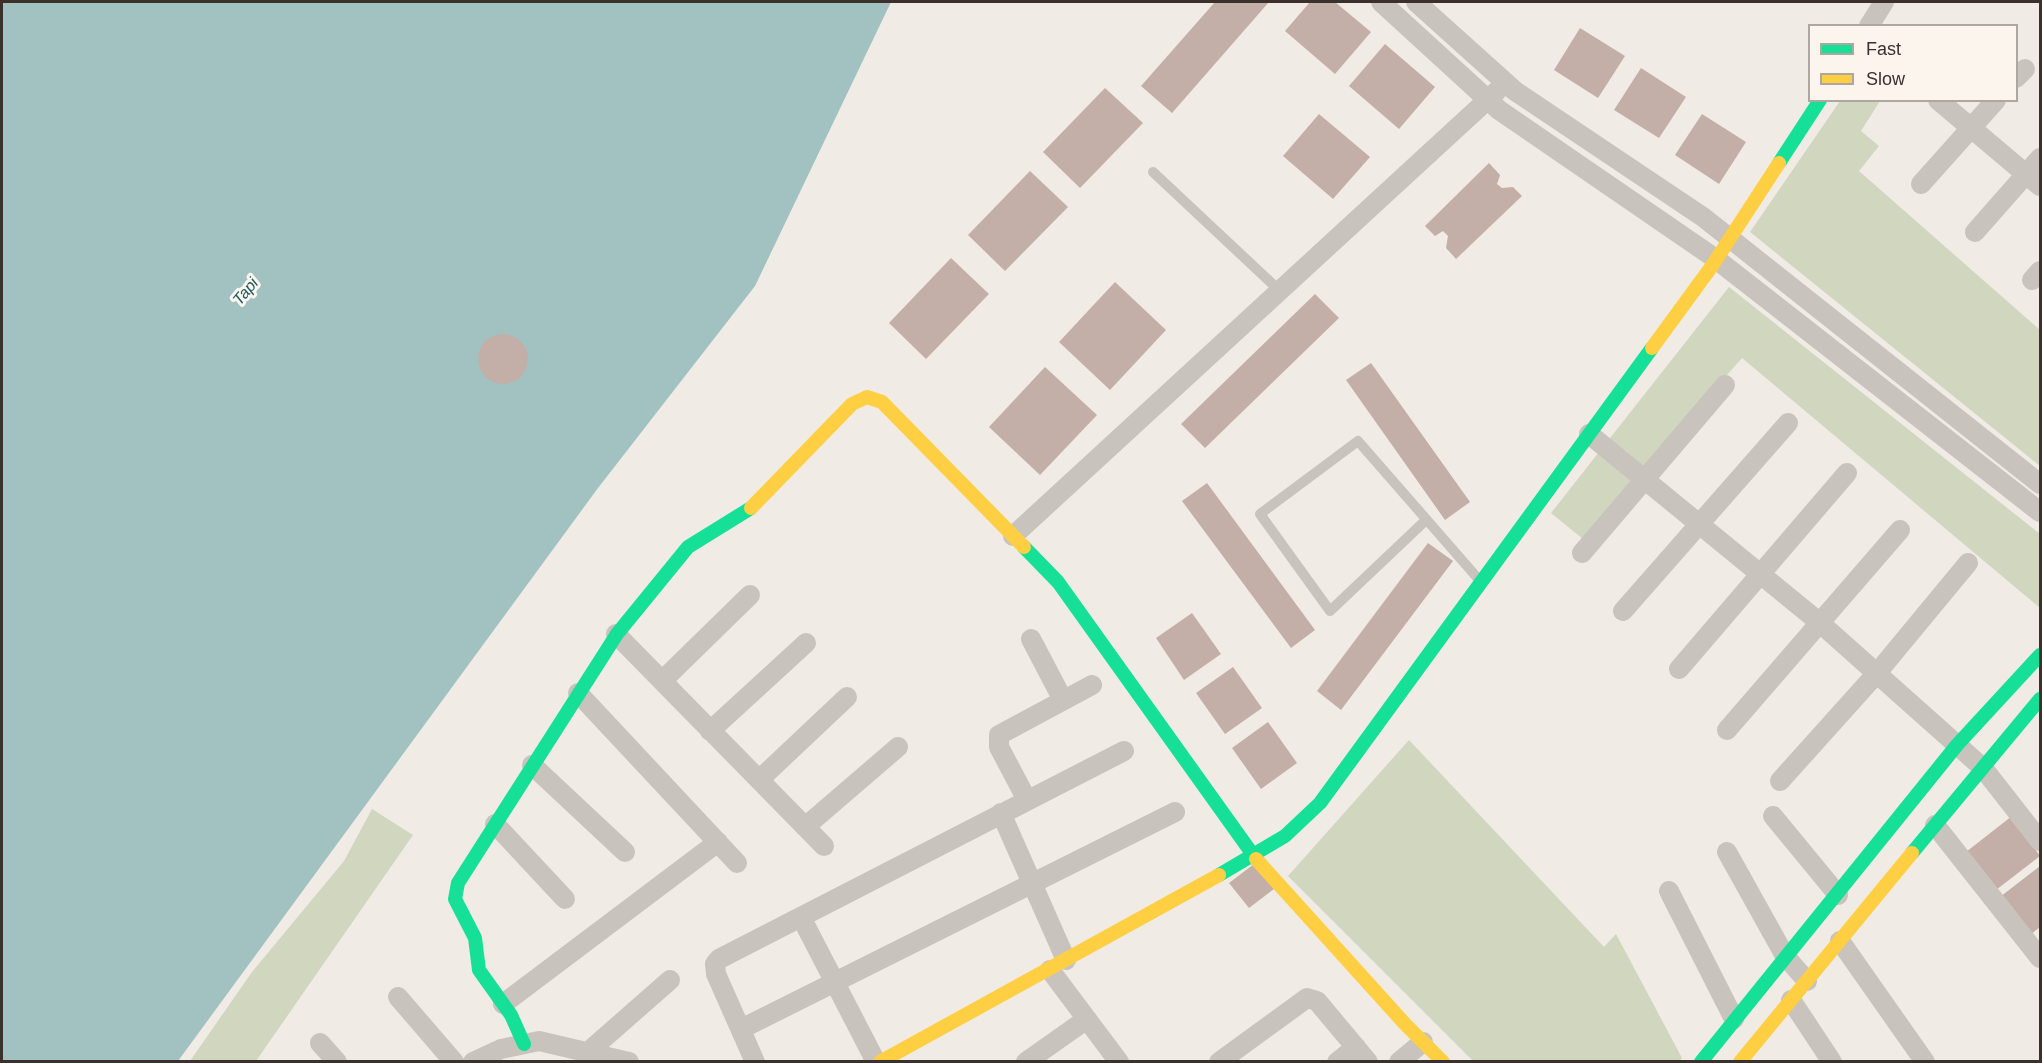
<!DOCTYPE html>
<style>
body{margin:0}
#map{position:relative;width:2042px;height:1063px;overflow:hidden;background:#f0ebe5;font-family:Arial,sans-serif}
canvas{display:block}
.frame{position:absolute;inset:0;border:3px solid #3b302b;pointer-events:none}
.legend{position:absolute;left:1808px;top:24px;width:210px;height:78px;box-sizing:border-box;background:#fbf5ee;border:2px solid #aea6a0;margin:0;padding:8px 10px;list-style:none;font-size:18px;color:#3b302b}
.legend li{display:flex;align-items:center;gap:12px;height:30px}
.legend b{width:30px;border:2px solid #aea6a0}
</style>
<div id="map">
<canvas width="2042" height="1063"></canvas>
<div class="frame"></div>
<ul class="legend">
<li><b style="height:8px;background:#16e098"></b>Fast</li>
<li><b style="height:8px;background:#ffcf43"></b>Slow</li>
</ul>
</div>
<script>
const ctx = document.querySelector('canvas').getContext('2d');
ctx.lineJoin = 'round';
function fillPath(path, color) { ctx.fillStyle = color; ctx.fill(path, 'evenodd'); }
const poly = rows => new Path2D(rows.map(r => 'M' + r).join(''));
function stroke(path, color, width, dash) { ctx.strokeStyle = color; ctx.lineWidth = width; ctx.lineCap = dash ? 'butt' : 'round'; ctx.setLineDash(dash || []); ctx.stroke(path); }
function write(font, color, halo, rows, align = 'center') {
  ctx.font = font + ' Arial,sans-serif'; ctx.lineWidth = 6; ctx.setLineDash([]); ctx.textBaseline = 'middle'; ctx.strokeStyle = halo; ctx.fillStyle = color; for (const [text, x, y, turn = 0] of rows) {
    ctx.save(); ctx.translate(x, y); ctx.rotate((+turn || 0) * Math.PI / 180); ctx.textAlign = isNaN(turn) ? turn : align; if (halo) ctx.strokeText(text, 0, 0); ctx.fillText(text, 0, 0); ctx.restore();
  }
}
const green = poly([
 [1840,101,1880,101,1861,131,1879,146,1859,171,2040,330,2040,466,1750,232],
 [1729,287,2040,534,2040,608,1742,358,1583,539,1551,513],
 [1409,740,1604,947,1616,934,1682,1058,1679,1062,1473,1061,1288,876],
 [372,809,413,835,256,1061,190,1061,252,972,344,861]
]);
const water = poly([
 [2,2,891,2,755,286,598,488,178,1061,2,1061]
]);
const building = poly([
 [1215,2,1269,2,1172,113,1141,86],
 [1310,2,1335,2,1371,32,1335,74,1285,31],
 [1580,28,1625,56,1598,98,1554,70],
 [1385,44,1435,87,1399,129,1349,86],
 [1641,68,1686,97,1659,138,1614,110],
 [1105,88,1143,123,1080,188,1043,152],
 [1319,114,1370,157,1333,199,1283,156],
 [1702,114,1746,142,1719,184,1675,155],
 [1489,163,1500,175,1497,184,1502,188,1513,187,1522,196,1456,259,1446,248,1448,236,1443,231,1435,236,1425,226],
 [1030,171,1068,207,1005,271,968,235],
 [951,258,989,294,926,359,889,323],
 [1115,282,1166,330,1110,390,1059,342],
 [1315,294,1339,318,1205,448,1181,424],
 '478 359a25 25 0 1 1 50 0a25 25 0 1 1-50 0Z',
 [1371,363,1470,502,1445,520,1346,380],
 [1045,367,1097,415,1040,475,989,427],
 [1207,483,1315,630,1291,648,1182,501],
 [1428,543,1453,561,1341,710,1317,691],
 [1192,613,1221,654,1184,680,1156,638],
 [1233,667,1262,708,1225,734,1196,693],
 [1268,722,1297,763,1261,789,1232,748],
 [2012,816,2040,856,1996,890,1966,852],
 [1254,864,1274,889,1249,908,1229,883],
 [2040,866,2040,927,2030,935,2000,897]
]);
const lane = poly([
 [1153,172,1281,292],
 [1426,520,1330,611,1260,514,1358,441,1481,582]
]);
const street = poly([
 [1381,2,1499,110,1716,259,2040,512],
 [1416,2,1515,91,1703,217,2040,484],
 [1869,26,1884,2],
 [2016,78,2025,69],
 [1938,100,2040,186],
 [1921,184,1996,100],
 [1975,232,2040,158],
 [2032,280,2040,271],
 [1589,434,1819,622,1983,768,2040,841],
 [1013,536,1497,91],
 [1582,553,1725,385],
 [1623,611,1788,423],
 [616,634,824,846],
 [1031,639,1063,700],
 [1679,669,1847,473],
 [662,681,750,595],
 [578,693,737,863],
 [1727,730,1900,530],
 [710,731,806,643],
 [532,765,625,852],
 [759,780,847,697],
 [1780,781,1877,673,1968,563],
 [1027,800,999,747,999,735,1092,685],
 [1001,813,1066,960],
 [1773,816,1838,895],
 [495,824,565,899],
 [1935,825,2040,958],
 [805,827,898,747],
 [1727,852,1785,956,1807,981],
 [1669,891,1734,1019],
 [801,917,876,1062],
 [1840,941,1925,1062],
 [1050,970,1119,1062],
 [398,997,454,1062],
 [1791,1000,1832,1062],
 [503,1004,718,842],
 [741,1029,1175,812],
 [320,1043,337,1062],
 [588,1052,670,980],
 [473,1062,501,1049,539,1041,629,1062],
 [755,1062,716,974,715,964,719,959,1124,751],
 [1026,1062,1087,1019],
 [1219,1062,1307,998,1317,1001,1368,1062],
 [1337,1062,1356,1047],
 [1399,1062,1423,1042]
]);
const fast = poly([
 [1779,163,1820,100],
 [1024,547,1058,582,1256,859],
 [1912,853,2040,699],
 [1219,875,1285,836,1320,803,1652,348],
 [524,1044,511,1015,479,970,475,938,455,899,458,883,617,634,688,547,751,508],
 [1701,1062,1957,745,2040,655]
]);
const slow = poly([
 [1652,348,1712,266,1779,163],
 [751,508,852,404,867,397,882,402,1024,547],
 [1256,859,1405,1024,1443,1062],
 [880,1062,1219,875],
 [1740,1062,1912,853]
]);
const waterNames = [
 ["Tapi",246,292,-50]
];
fillPath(green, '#d1d6bf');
fillPath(water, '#a1c2c1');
fillPath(building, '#c3afa7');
stroke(lane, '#c9c3be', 10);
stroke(street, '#c9c3be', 20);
stroke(fast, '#16e098', 14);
stroke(slow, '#ffcf43', 14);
write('italic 16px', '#1f5a5e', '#fbf5ee', waterNames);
</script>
